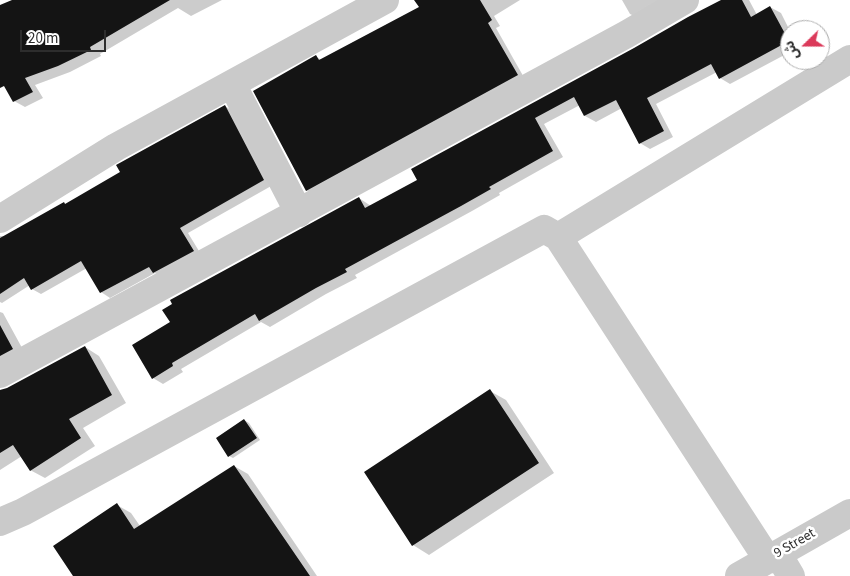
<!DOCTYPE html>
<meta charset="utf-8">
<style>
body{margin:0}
#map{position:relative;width:850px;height:576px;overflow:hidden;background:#fff;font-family:"Source Sans 3","Noto Sans Arabic",sans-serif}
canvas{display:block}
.north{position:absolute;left:780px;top:20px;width:50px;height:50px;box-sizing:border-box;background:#fff;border:1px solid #ababab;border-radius:50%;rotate:248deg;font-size:14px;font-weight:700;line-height:20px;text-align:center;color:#2d2d2d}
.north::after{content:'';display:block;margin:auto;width:18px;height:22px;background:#db395a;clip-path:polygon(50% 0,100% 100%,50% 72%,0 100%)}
.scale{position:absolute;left:20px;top:30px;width:86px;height:22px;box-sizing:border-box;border:2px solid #2d2d2d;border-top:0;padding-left:6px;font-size:15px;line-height:18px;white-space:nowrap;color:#2d2d2d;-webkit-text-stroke:4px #fff;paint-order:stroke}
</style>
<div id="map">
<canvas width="850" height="576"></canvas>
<div class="north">ش</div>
<div class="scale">20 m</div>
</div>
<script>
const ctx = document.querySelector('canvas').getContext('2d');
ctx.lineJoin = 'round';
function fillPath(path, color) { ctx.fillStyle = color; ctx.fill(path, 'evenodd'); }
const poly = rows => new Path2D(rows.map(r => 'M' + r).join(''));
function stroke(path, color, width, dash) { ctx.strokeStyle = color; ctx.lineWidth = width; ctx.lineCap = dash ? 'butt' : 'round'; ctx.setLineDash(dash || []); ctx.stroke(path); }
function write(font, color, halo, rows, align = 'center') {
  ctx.font = font + ' "Source Sans 3",sans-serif'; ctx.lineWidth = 5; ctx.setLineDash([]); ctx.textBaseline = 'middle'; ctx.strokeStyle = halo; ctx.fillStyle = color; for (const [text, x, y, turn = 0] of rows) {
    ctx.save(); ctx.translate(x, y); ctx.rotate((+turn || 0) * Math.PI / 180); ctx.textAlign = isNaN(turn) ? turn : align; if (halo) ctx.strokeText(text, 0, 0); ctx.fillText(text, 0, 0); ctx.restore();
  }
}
const shadow = poly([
 [16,0,222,0,191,16,178,8,100,54,101,56,70,72,35,85,43,98,25,107,14,101,0,76,0,7],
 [430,0,520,0,494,16,500,26,496,28,526,81,315,195,306,190,316,57,322,60,420,8],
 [622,0,676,0,642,20,630,14],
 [723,0,749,0,757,15,770,7,781,13,790,31,790,52,730,84,720,78,717,72,656,104,673,137,650,149,640,143,622,108,596,122,585,116,580,105,544,124,563,157,499,193,500,195,472,211,355,275,357,278,326,294,270,327,261,322,181,369,183,372,163,384,153,378,171,322,359,198,371,206,419,180],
 [225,106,234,112,273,185,188,233,202,256,163,278,155,273,110,298,101,292,87,268,41,294,32,289,30,285,2,303,0,302,0,236,6,236,64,203,67,205,121,173],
 [0,312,3,313,27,357,0,376],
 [85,347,99,356,126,403,83,428,95,446,45,478,30,470,22,456,0,470,0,390,8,389],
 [490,391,506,400,554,473,429,555,413,545,366,473],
 [244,420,249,423,260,440,233,458,229,456],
 [234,466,248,474,317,576,74,576,117,505,131,513,140,526]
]);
const building = poly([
 [12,0,170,0,90,47,91,50,58,66,25,78,33,92,13,102,4,86,0,88,0,5],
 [414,0,480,0,492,20,488,23,518,75,306,191,253,91,316,55,319,60,419,7],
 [721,0,742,0,751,17,770,6,789,41,719,79,711,64,647,98,664,131,639,144,616,100,584,116,574,97,535,118,553,151,489,187,491,189,461,206,345,269,347,272,316,288,259,321,255,314,172,363,173,366,152,379,132,345,170,322,162,310,172,304,170,300,359,197,365,208,417,180,411,169,634,48,688,17],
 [225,105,264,180,180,228,194,251,153,273,149,267,100,293,81,261,31,290,24,278,0,294,0,238,64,202,65,204,120,172,116,165],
 [0,325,13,349,0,356],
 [85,346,112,395,69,419,81,438,30,471,13,445,0,453,0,390,7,388],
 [490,389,539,463,412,546,364,472],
 [244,419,257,438,228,457,216,438],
 [234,465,310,576,73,576,53,546,117,503,134,529]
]);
const street = poly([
 [232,84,299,213],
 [0,219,116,147,385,0],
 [558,237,850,59],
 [0,374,627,34,685,0],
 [0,522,23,512,544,229,558,237,768,560],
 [778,554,791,576],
 [739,576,850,513]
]);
const streetNames = [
 ["9 Street",795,544,-30]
];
fillPath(shadow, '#0003');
fillPath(building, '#141414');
stroke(street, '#cacaca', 28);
write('14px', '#2d2d2d', '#fff', streetNames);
</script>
